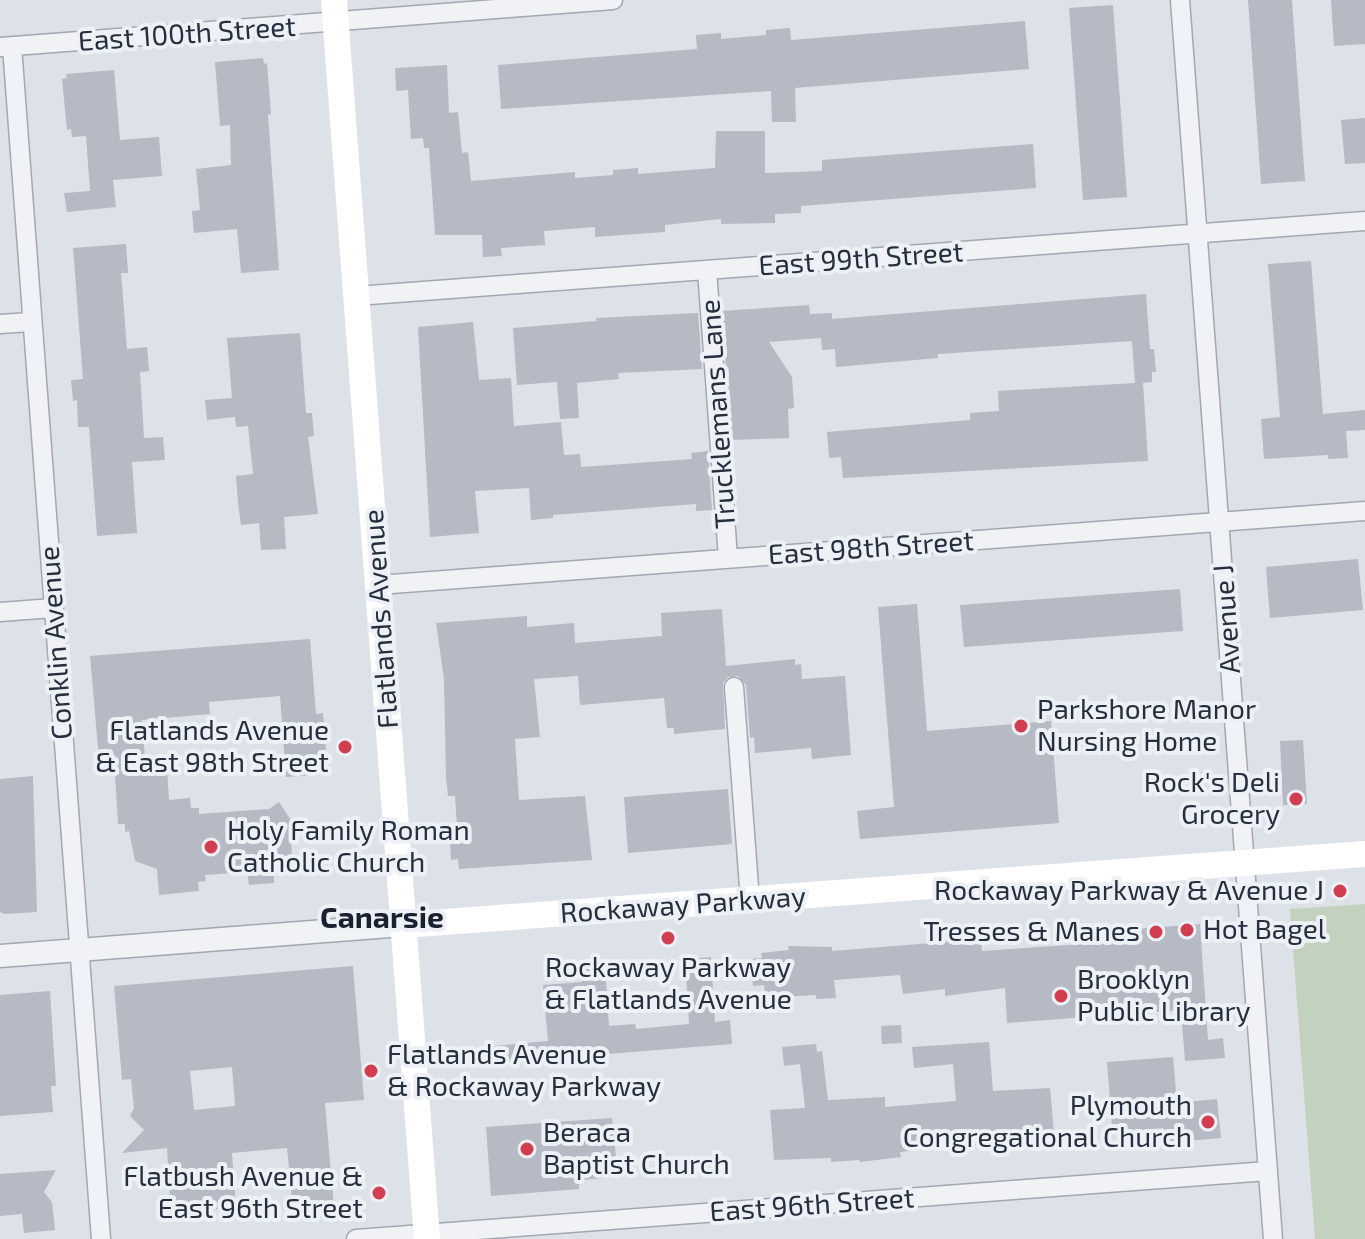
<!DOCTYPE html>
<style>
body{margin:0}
canvas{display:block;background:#dde1e8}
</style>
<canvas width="1365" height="1239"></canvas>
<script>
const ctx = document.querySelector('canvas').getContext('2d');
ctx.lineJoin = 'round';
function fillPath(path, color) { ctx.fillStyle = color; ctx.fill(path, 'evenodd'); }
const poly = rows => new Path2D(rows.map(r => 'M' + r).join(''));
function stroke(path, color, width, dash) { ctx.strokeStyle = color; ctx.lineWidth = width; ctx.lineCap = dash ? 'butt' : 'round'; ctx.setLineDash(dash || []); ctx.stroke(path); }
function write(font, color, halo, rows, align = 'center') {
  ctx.font = font + ' "Exo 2",sans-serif'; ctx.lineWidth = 8; ctx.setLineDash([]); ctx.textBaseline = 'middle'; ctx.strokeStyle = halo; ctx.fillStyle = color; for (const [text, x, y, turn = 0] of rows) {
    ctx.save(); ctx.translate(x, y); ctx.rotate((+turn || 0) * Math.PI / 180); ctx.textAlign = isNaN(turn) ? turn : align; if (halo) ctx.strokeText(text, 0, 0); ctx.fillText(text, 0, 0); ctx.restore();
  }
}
const green = poly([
 [1365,904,1365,1239,1315,1239,1290,909]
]);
const building = poly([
 [1248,0,1292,0,1305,181,1261,184],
 [1331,0,1365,0,1365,44,1334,46],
 [1113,5,1127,197,1083,200,1069,8],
 [1025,21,1029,69,795,88,796,122,772,122,771,91,501,109,498,65,697,49,696,35,721,33,721,39,743,37,766,35,766,30,790,28,791,40],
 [263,58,264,64,267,63,271,114,268,115,279,270,241,273,237,229,194,233,192,211,200,210,196,169,231,165,230,125,220,126,215,62],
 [447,65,449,113,458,112,462,153,468,152,471,181,575,172,575,178,613,175,613,170,638,168,638,174,715,168,716,131,765,131,765,173,822,171,822,160,1033,144,1036,188,801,206,801,213,775,214,775,223,721,224,721,219,665,225,665,232,595,237,595,227,544,231,545,245,501,248,502,256,483,257,482,235,435,235,429,148,424,148,423,138,411,139,408,90,396,91,395,68],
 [114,70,120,140,159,137,162,176,113,180,116,207,67,212,64,193,90,191,86,136,72,137,71,129,67,130,62,79,67,78,66,74],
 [1365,118,1365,163,1345,164,1341,120],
 [126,244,128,273,121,273,127,349,147,347,149,371,140,372,144,438,163,437,165,460,132,462,137,533,97,536,89,427,78,427,77,400,73,401,71,380,83,379,73,248],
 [1311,261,1323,414,1365,410,1365,430,1346,431,1348,458,1328,459,1328,455,1264,459,1261,419,1280,417,1268,264],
 [1146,294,1150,349,1154,349,1156,372,1152,372,1152,382,1143,383,1148,461,843,478,841,457,829,458,827,432,970,420,970,413,999,411,998,391,1135,383,1132,341,938,354,938,358,836,367,835,349,822,350,821,338,769,342,792,377,794,408,788,409,789,438,731,440,722,311,809,305,810,314,832,313,832,319],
 [698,313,702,369,618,373,619,379,577,383,579,418,560,419,557,382,517,385,513,328,597,321,596,318],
 [473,322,479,380,511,378,514,426,561,422,564,455,580,454,581,467,692,459,691,453,708,451,712,510,696,511,696,504,553,515,553,518,531,520,529,488,475,491,479,533,430,537,418,327],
 [300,333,306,413,312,413,314,436,308,437,318,514,284,517,286,549,261,550,259,523,241,525,238,503,236,476,253,474,248,426,236,427,235,417,207,420,205,400,232,398,227,338],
 [1358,559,1363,610,1270,618,1266,567],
 [1180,589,1183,631,964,647,960,605],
 [917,604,927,731,1051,721,1059,823,860,839,857,811,894,807,878,607],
 [722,609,726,666,795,659,795,665,801,664,802,679,845,676,851,755,812,759,811,748,755,753,754,737,750,738,746,685,738,676,728,677,723,683,725,729,674,734,674,728,667,728,664,698,580,705,578,676,534,679,540,737,515,739,519,800,585,796,592,860,459,869,458,859,451,860,450,842,458,841,455,796,448,796,446,778,444,679,436,623,527,616,527,627,574,623,575,643,662,636,661,613],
 [310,639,316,714,323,713,328,774,286,777,280,696,209,702,210,714,142,720,146,771,167,769,169,800,190,798,191,808,199,808,199,814,269,809,279,802,290,819,292,859,287,870,274,875,274,883,249,885,247,872,205,875,206,881,198,882,199,891,159,895,157,869,135,861,129,831,125,832,125,824,118,824,114,758,99,759,90,656],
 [1303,740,1307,804,1283,805,1280,741],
 [33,776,37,912,5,914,0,912,0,779],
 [728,789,732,844,628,853,624,797],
 [1200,924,1208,1040,1223,1038,1225,1058,1185,1061,1181,1010,1007,1023,1005,988,945,996,945,989,903,994,900,975,834,980,836,998,816,999,816,995,766,998,764,985,753,986,751,959,762,958,761,953,789,950,788,946,832,947,832,951,981,939,982,951,1111,942,1110,931],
 [711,957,715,1022,730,1020,732,1044,495,1063,494,1046,548,1041,543,985,582,982,581,969,605,967,609,1026,635,1024,636,1029,689,1024,685,959],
 [353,966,364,1100,325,1103,334,1208,293,1211,287,1148,232,1153,236,1208,171,1212,167,1148,122,1153,144,1130,130,1116,134,1108,131,1079,122,1080,114,986],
 [232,1067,235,1106,194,1110,190,1071],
 [50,991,56,1086,51,1086,53,1112,0,1116,0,995],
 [901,1025,902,1043,882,1044,881,1026],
 [989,1042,993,1091,1050,1088,1055,1145,1007,1149,1007,1143,928,1149,900,1152,901,1157,860,1162,859,1160,831,1162,831,1158,774,1160,770,1110,805,1108,800,1064,784,1066,782,1047,816,1044,817,1052,822,1051,828,1100,885,1097,885,1107,956,1101,953,1064,914,1068,912,1047],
 [1173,1057,1177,1103,1217,1099,1221,1138,1164,1143,1163,1128,1125,1132,1124,1126,1112,1127,1107,1062],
 [612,1118,618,1177,579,1180,579,1189,491,1196,486,1127],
 [56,1170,44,1192,52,1202,55,1230,24,1233,22,1214,0,1216,0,1174]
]);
const minor = poly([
 [1180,0,1273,1239],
 [12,46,101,1239],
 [1,47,613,0],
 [707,270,728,558],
 [356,296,1365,221],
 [0,324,30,322],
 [378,585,1365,511],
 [0,612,53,608],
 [734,687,750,900],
 [356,1239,1268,1171]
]);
const tertiary = poly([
 [0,956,403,925]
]);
const secondary = poly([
 [334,0,427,1239],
 [403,925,1365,854]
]);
const markers = [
 [1021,726,8,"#d13e50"],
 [345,747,8,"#d13e50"],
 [1296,799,8,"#d13e50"],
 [211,847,8,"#d13e50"],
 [1340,891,8,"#d13e50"],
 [1187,930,8,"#d13e50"],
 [1156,932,8,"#d13e50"],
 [668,938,8,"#d13e50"],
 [1061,996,8,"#d13e50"],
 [371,1071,8,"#d13e50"],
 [1208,1122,8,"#d13e50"],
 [527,1149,8,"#d13e50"],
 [379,1193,8,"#d13e50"]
];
const streetNames = [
 ["East 100th Street",187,34,-4],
 ["East 99th Street",861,259,-4],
 ["Trucklemans Lane",718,414,-94],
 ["East 98th Street",871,548,-4],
 ["Flatlands Avenue",381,619,-94],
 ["Avenue J",1227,619,-94],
 ["Conklin Avenue",56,643,-94],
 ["Rockaway Parkway",683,905,-4],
 ["East 96th Street",812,1205,-4]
];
const poiNames = [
 ["Parkshore Manor",1037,710],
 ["Nursing Home",1037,742],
 ["Flatlands Avenue",329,731,"right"],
 ["& East 98th Street",329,763,"right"],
 ["Rock's Deli",1280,783,"right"],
 ["Grocery",1280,815,"right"],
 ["Holy Family Roman",227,831],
 ["Catholic Church",227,863],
 ["Rockaway Parkway & Avenue J",1324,891,"right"],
 ["Hot Bagel",1203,930],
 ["Tresses & Manes",1140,932,"right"],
 ["Rockaway Parkway",668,968,"center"],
 ["& Flatlands Avenue",668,1000,"center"],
 ["Brooklyn",1077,980],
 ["Public Library",1077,1012],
 ["Flatlands Avenue",387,1055],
 ["& Rockaway Parkway",387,1087],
 ["Plymouth",1192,1106,"right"],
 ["Congregational Church",1192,1138,"right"],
 ["Beraca",543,1133],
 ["Baptist Church",543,1165],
 ["Flatbush Avenue &",363,1177,"right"],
 ["East 96th Street",363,1209,"right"]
];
const neighbourhoodNames = [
 ["Canarsie",382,918]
];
fillPath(green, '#c3d2be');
fillPath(building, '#b5bac4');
stroke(minor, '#a2a8b2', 21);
stroke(tertiary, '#a2a8b2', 25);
stroke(minor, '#f0f2f6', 18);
stroke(tertiary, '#f0f2f6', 22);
stroke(secondary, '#fff', 26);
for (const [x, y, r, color] of markers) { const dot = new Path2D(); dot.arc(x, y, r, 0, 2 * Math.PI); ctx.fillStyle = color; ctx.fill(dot); stroke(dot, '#edf0f5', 3); }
write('28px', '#262f3f', '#edf0f5', streetNames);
write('28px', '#262f3f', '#edf0f5', poiNames, 'left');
write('bold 30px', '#19202f', '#edf0f5', neighbourhoodNames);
</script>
